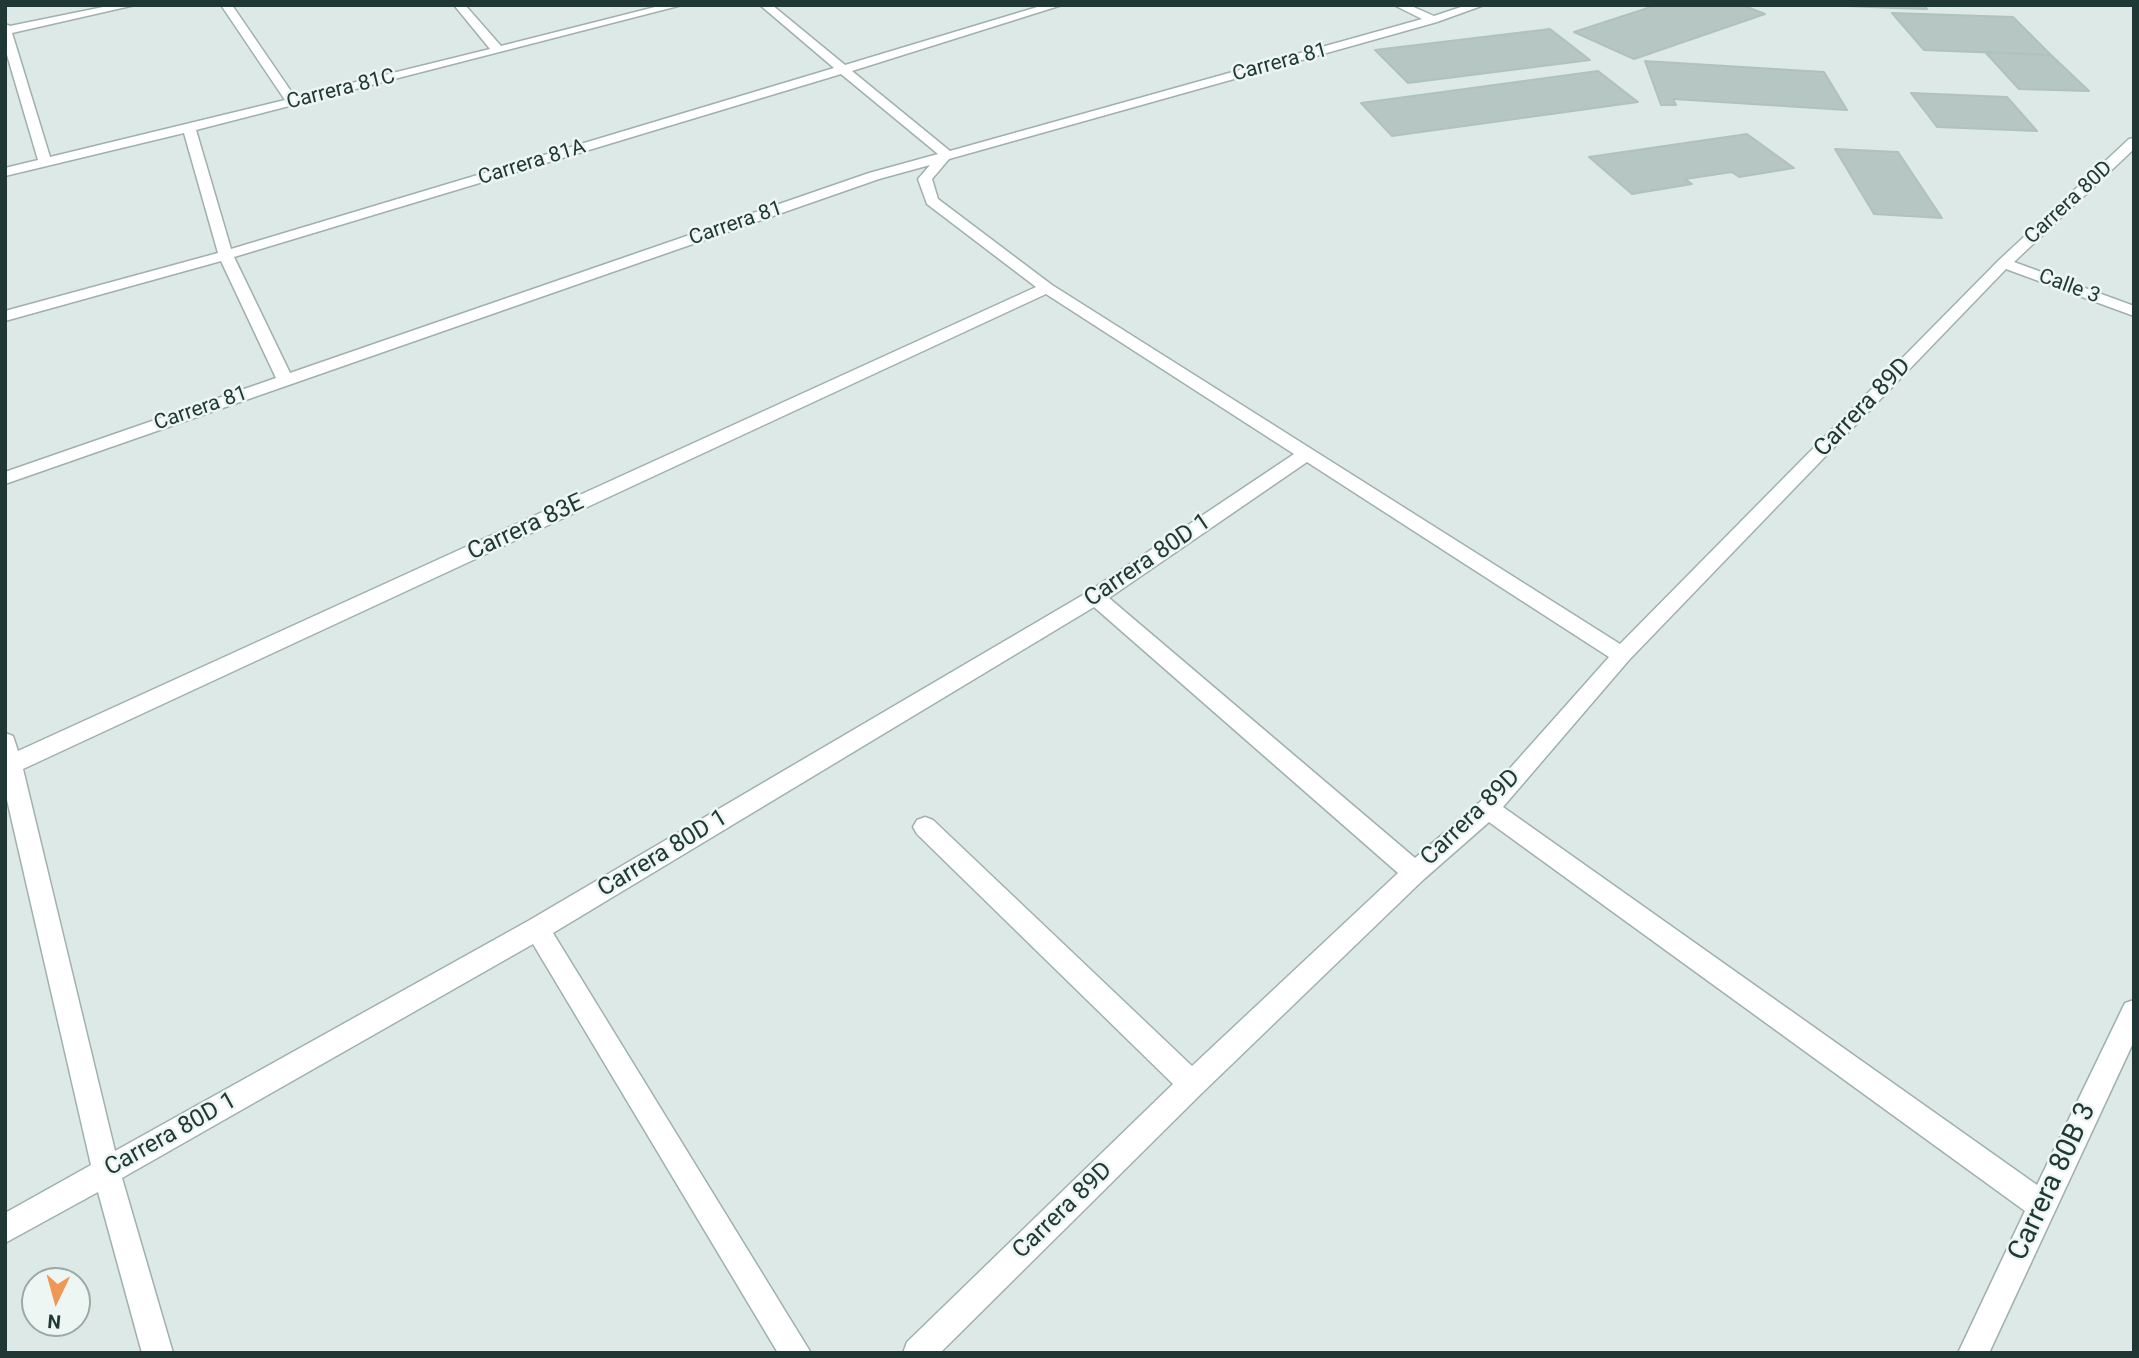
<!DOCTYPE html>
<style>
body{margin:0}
#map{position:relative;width:2139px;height:1358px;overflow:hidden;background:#dde9e6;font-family:Roboto,sans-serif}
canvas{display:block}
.frame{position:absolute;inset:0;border:7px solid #1f3836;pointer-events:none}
.north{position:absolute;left:21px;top:1267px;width:70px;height:70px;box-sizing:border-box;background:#edf6f3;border:2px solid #9baaa7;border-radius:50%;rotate:185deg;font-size:19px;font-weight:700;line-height:28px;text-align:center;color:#1f3836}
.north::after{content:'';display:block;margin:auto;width:24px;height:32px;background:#ef9755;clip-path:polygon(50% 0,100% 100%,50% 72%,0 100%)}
</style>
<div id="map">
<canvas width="2139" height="1358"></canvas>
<div class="frame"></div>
<div class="north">N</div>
</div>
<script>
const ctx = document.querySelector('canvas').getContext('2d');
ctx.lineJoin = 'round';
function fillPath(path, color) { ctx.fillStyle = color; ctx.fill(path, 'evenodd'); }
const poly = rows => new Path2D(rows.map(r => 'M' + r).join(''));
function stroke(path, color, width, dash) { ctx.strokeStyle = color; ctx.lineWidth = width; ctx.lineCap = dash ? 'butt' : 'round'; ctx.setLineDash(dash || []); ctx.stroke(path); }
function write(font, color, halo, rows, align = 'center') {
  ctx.font = font + ' Roboto,sans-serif'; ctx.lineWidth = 5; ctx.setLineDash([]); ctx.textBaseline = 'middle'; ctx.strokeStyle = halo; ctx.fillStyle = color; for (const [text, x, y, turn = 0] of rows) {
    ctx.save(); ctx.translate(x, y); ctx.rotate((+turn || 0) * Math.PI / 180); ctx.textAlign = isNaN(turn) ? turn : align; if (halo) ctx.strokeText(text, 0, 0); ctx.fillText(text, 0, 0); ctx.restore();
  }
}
const building = poly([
 [1657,5,1742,5,1765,14,1634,59,1574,32,1657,5],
 [1823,5,1924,5,1927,9,1895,8,1823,5],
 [1892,13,2013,17,2051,55,1924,50,1892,13],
 [1550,29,1590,60,1408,83,1375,50,1550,29],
 [1985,52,2051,55,2089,91,2019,89,1985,52],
 [1645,61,1824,72,1847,110,1673,99,1676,105,1661,105,1645,61],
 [1598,71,1638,102,1392,136,1361,103,1598,71],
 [1911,93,2007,97,2037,131,1937,127,1911,93],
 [1747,134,1794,168,1739,177,1732,172,1685,179,1692,184,1632,194,1589,157,1747,134],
 [1835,149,1898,152,1942,218,1874,214,1835,149]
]);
const minor = poly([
 [113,5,135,5,12,33,50,157,285,100,221,5,232,5,295,97,490,49,454,5,465,5,501,46,663,5,682,5,196,130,231,249,834,68,760,5,772,5,845,65,1044,5,1062,5,852,71,950,151,1422,19,1394,5,1409,5,1434,16,1467,5,1484,5,1437,22,949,159,932,179,938,199,1052,285,1620,644,1999,260,2129,139,2134,138,2134,149,2014,262,2134,306,2134,316,2006,269,1629,660,1503,807,2037,1185,2125,1003,2134,1000,2134,1041,1989,1353,1958,1353,2025,1211,1489,822,1423,880,1202,1093,940,1353,903,1353,907,1342,1173,1084,917,834,913,827,917,820,925,817,933,820,1192,1066,1398,873,1094,607,553,933,811,1353,778,1353,533,944,122,1178,173,1353,142,1353,98,1192,5,1243,5,1213,91,1165,5,791,5,733,13,736,18,751,1036,287,927,204,918,179,930,165,879,179,5,484,5,472,276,378,221,261,5,321,5,311,218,253,184,133,5,176,5,168,38,160,5,48,5,24,10,26,113,5],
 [841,74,938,154,869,173,290,373,234,257,841,74],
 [1046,294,1294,454,1088,592,528,921,115,1151,23,769,1046,294],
 [1307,462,1609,657,1480,802,1415,858,1109,598,1307,462]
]);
const farStreetnames = [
 ["Carrera 81",1280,63,-15],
 ["Carrera 81C",341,90,-14],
 ["Carrera 81A",532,163,-17],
 ["Carrera 80D",2069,203,-43],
 ["Carrera 81",736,224,-19],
 ["Calle 3",2069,287,20],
 ["Carrera 81",201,409,-19]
];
const streetNames = [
 ["Carrera 89D",1863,408,-46],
 ["Carrera 83E",526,528,-25],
 ["Carrera 80D 1",1148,561,-34],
 ["Carrera 89D",1471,818,-44],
 ["Carrera 80D 1",663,854,-31],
 ["Carrera 80D 1",171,1135,-29],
 ["Carrera 89D",1063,1211,-44]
];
const nearStreetnames = [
 ["Carrera 80B 3",2053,1182,-65]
];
fillPath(building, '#b6c6c2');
stroke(building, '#b0c2be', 2);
stroke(minor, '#a0b0ae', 3);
fillPath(minor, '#fff');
write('21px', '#1f3836', '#edf6f3', farStreetnames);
write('24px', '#1f3836', '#edf6f3', streetNames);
write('28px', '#1f3836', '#edf6f3', nearStreetnames);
</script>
